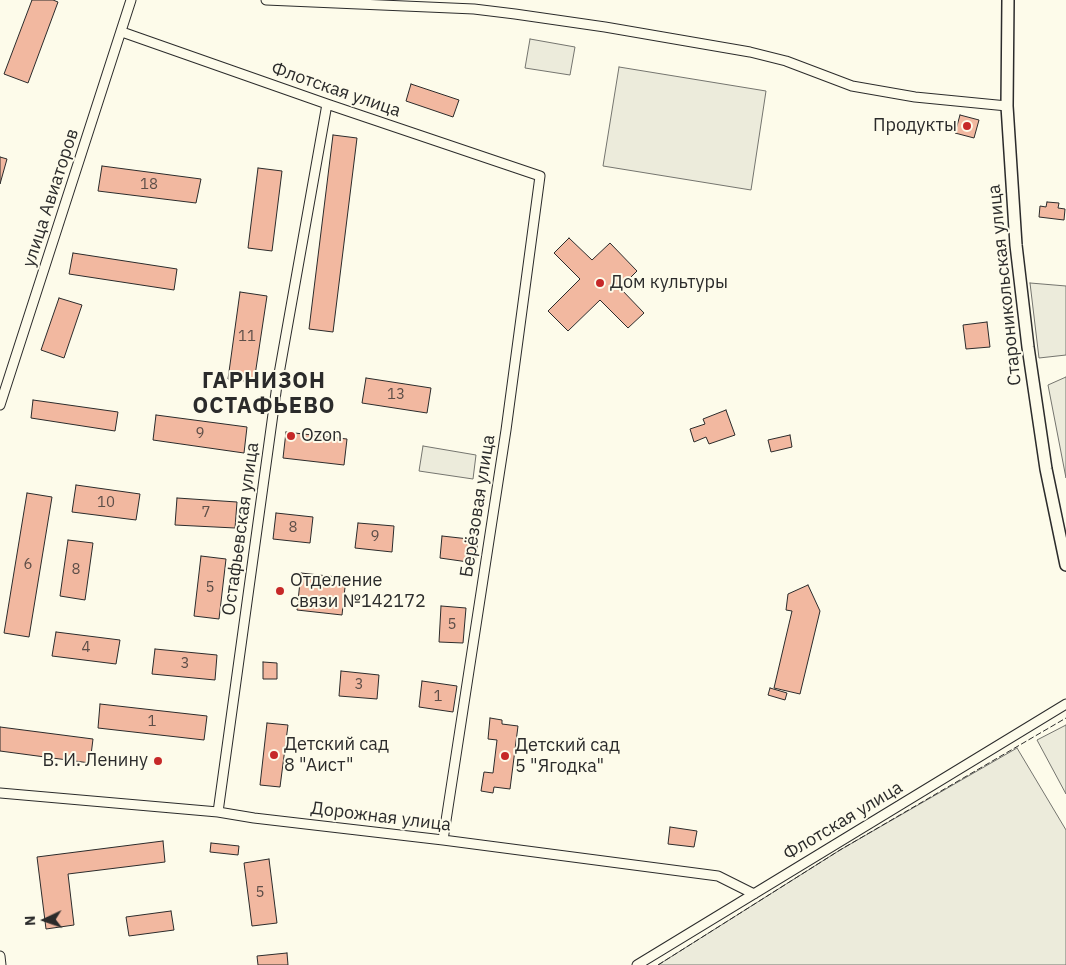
<!DOCTYPE html>
<meta charset="utf-8">
<style>
body{margin:0}
#map{position:relative;width:1066px;height:965px;overflow:hidden;background:#fdfbea;font-family:"IBM Plex Sans",sans-serif}
canvas{display:block}
.north{position:absolute;left:20px;top:895px;width:50px;height:50px;-webkit-text-stroke:4px #fdfbea;paint-order:stroke;rotate:267deg;font-size:14px;font-weight:700;line-height:20px;text-align:center;color:#2b2b2b}
.north::after{content:'';display:block;margin:auto;width:18px;height:22px;background:#2b2b2b;clip-path:polygon(50% 0,100% 100%,50% 72%,0 100%)}
</style>
<div id="map">
<canvas width="1066" height="965"></canvas>
<div class="north">N</div>
</div>
<script>
const ctx = document.querySelector('canvas').getContext('2d');
ctx.lineJoin = 'round';
function fillPath(path, color) { ctx.fillStyle = color; ctx.fill(path, 'evenodd'); }
const poly = rows => new Path2D(rows.map(r => 'M' + r).join(''));
function stroke(path, color, width, dash) { ctx.strokeStyle = color; ctx.lineWidth = width; ctx.lineCap = dash ? 'butt' : 'round'; ctx.setLineDash(dash || []); ctx.stroke(path); }
function write(font, color, halo, rows, align = 'center') {
  ctx.font = font + ' "IBM Plex Sans",sans-serif'; ctx.lineWidth = 4; ctx.setLineDash([]); ctx.textBaseline = 'middle'; ctx.strokeStyle = halo; ctx.fillStyle = color; for (const [text, x, y, turn = 0] of rows) {
    ctx.save(); ctx.translate(x, y); ctx.rotate((+turn || 0) * Math.PI / 180); ctx.textAlign = isNaN(turn) ? turn : align; if (halo) ctx.strokeText(text, 0, 0); ctx.fillText(text, 0, 0); ctx.restore();
  }
}
const green = poly([
 [530,39,575,47,570,75,525,68,530,39],
 [619,67,766,91,751,190,603,166,619,67],
 [1030,283,1066,286,1066,355,1039,358,1030,283],
 [1066,377,1066,478,1048,385,1066,377],
 [423,446,476,455,473,479,419,471,423,446],
 [1066,725,1066,794,1037,740,1066,725],
 [1017,748,1066,830,1066,965,658,965,840,850,1017,748]
]);
const building = poly([
 [32,0,53,0,58,2,28,83,4,74,32,0],
 [411,84,459,100,453,117,406,101,411,84],
 [960,115,979,120,974,138,955,133,960,115],
 [333,135,357,138,333,332,309,329,333,135],
 [0,157,7,159,0,184,0,157],
 [102,166,201,179,196,203,98,191,102,166],
 [258,168,282,171,272,251,248,248,258,168],
 [1047,202,1059,203,1058,208,1065,209,1064,220,1039,217,1040,206,1046,207,1047,202],
 [569,238,592,260,610,243,637,271,620,288,644,313,628,328,600,300,568,331,548,311,580,279,554,253,569,238],
 [73,253,177,269,174,290,69,274,73,253],
 [240,292,267,296,254,382,228,379,240,292],
 [59,298,82,305,64,358,41,350,59,298],
 [987,322,990,347,966,349,963,325,987,322],
 [366,378,431,388,427,413,362,403,366,378],
 [33,400,118,412,115,431,31,418,33,400],
 [726,410,735,435,709,444,706,437,694,442,690,429,705,424,703,419,726,410],
 [156,415,247,427,244,453,153,440,156,415],
 [286,432,347,439,344,465,283,458,286,432],
 [790,435,792,447,771,452,768,440,790,435],
 [76,485,140,494,136,520,72,512,76,485],
 [27,493,52,497,29,637,4,633,27,493],
 [177,498,237,502,235,528,175,525,177,498],
 [276,513,313,517,310,543,273,539,276,513],
 [358,523,394,526,392,552,355,548,358,523],
 [442,536,478,540,475,563,440,558,442,536],
 [68,540,93,543,85,600,60,596,68,540],
 [201,556,226,559,219,619,194,616,201,556],
 [301,573,346,578,342,615,297,610,301,573],
 [808,585,820,611,800,694,774,688,792,611,786,610,788,594,808,585],
 [441,606,466,608,463,643,439,642,441,606],
 [56,632,120,640,116,664,52,656,56,632],
 [155,649,217,655,215,680,152,674,155,649],
 [263,662,277,663,277,679,263,679,263,662],
 [341,671,379,675,377,699,339,696,341,671],
 [422,681,457,686,453,712,419,707,422,681],
 [770,688,787,693,785,700,768,695,770,688],
 [100,704,207,716,204,740,98,728,100,704],
 [490,718,502,720,502,724,518,726,510,789,494,787,493,793,481,791,484,772,493,773,497,740,488,739,490,718],
 [267,723,288,725,280,787,260,785,267,723],
 [0,727,93,739,90,763,0,751,0,727],
 [670,827,697,831,694,847,668,844,670,827],
 [163,841,165,862,68,874,74,925,46,929,37,857,163,841],
 [211,843,239,846,238,855,210,852,211,843],
 [269,859,277,923,252,926,244,863,269,859],
 [171,911,174,930,129,936,126,917,171,911],
 [287,953,288,965,258,965,257,956,287,953]
]);
const minor = poly([
 [266,0,474,9,515,14,605,27,750,52,786,61,852,86,915,97,1007,106],
 [122,32,327,104,540,176,506,430,443,840],
 [0,405,131,0],
 [0,793,218,812,254,818,443,840,718,876,754,894],
 [218,812,277,385,327,104],
 [0,956,1,965],
 [637,965,1066,704]
]);
const tertiary = poly([
 [1008,0,1007,106,1016,245,1028,347,1046,469,1066,565]
]);
const fence = poly([
 [658,965,840,850,1066,718]
]);
const markers = [
 [967,126,5,"#c62828"],
 [600,283,5,"#c62828"],
 [291,436,5,"#c62828"],
 [280,591,5,"#c62828"],
 [274,755,5,"#c62828"],
 [505,756,5,"#c62828"],
 [158,761,5,"#c62828"]
];
const numberNames = [
 ["18",149,185],
 ["11",247,337],
 ["13",396,395],
 ["9",200,434],
 ["10",106,503],
 ["7",206,513],
 ["8",293,528],
 ["9",375,537],
 ["6",28,565],
 ["8",76,570],
 ["5",210,588],
 ["5",452,625],
 ["4",86,648],
 ["3",185,664],
 ["3",359,685],
 ["1",438,697],
 ["1",152,722],
 ["5",260,893]
];
const streetNames = [
 ["Флотская улица",336,90,19],
 ["улица Авиаторов",51,198,-72],
 ["Староникольская улица",1005,285,-96],
 ["Берёзовая улица",478,506,-81],
 ["Остафьевская улица",241,529,-82],
 ["Дорожная улица",381,817,7],
 ["Флотская улица",843,821,-31]
];
const poiNames = [
 ["Продукты",957,126,"right"],
 ["Дом культуры",610,283],
 ["Ozon",301,436],
 ["Отделение",290,581],
 ["связи №142172",290,602],
 ["Детский сад",284,745],
 ["8 \"Аист\"",284,766],
 ["Детский сад",515,746],
 ["5 \"Ягодка\"",515,767],
 ["В. И. Ленину",148,761,"right"]
];
const districtNames = [
 ["ГАРНИЗОН",264,382],
 ["ОСТАФЬЕВО",264,407]
];
fillPath(green, '#ecebdb');
stroke(green, '#74746e', 1);
fillPath(building, '#f2b8a0');
stroke(building, '#2b2b2b', 1);
stroke(minor, '#2b2b2b', 11);
stroke(tertiary, '#2b2b2b', 14);
stroke(minor, '#fdfbea', 9);
stroke(tertiary, '#fdfbea', 11);
stroke(fence, '#2b2b2b', 1, [6, 2.5]);
for (const [x, y, r, color] of markers) { const dot = new Path2D(); dot.arc(x, y, r, 0, 2 * Math.PI); ctx.fillStyle = color; ctx.fill(dot); stroke(dot, '#fdfbea', 2); }
write('15px', '#5d4e48', null, numberNames);
write('18px', '#2b2b2b', '#fdfbea', streetNames);
write('18px', '#2b2b2b', '#fdfbea', poiNames, 'left');
ctx.letterSpacing = '1px';
write('bold 22px', '#2b2b2b', '#fdfbea', districtNames);
ctx.letterSpacing = '0px';
</script>
